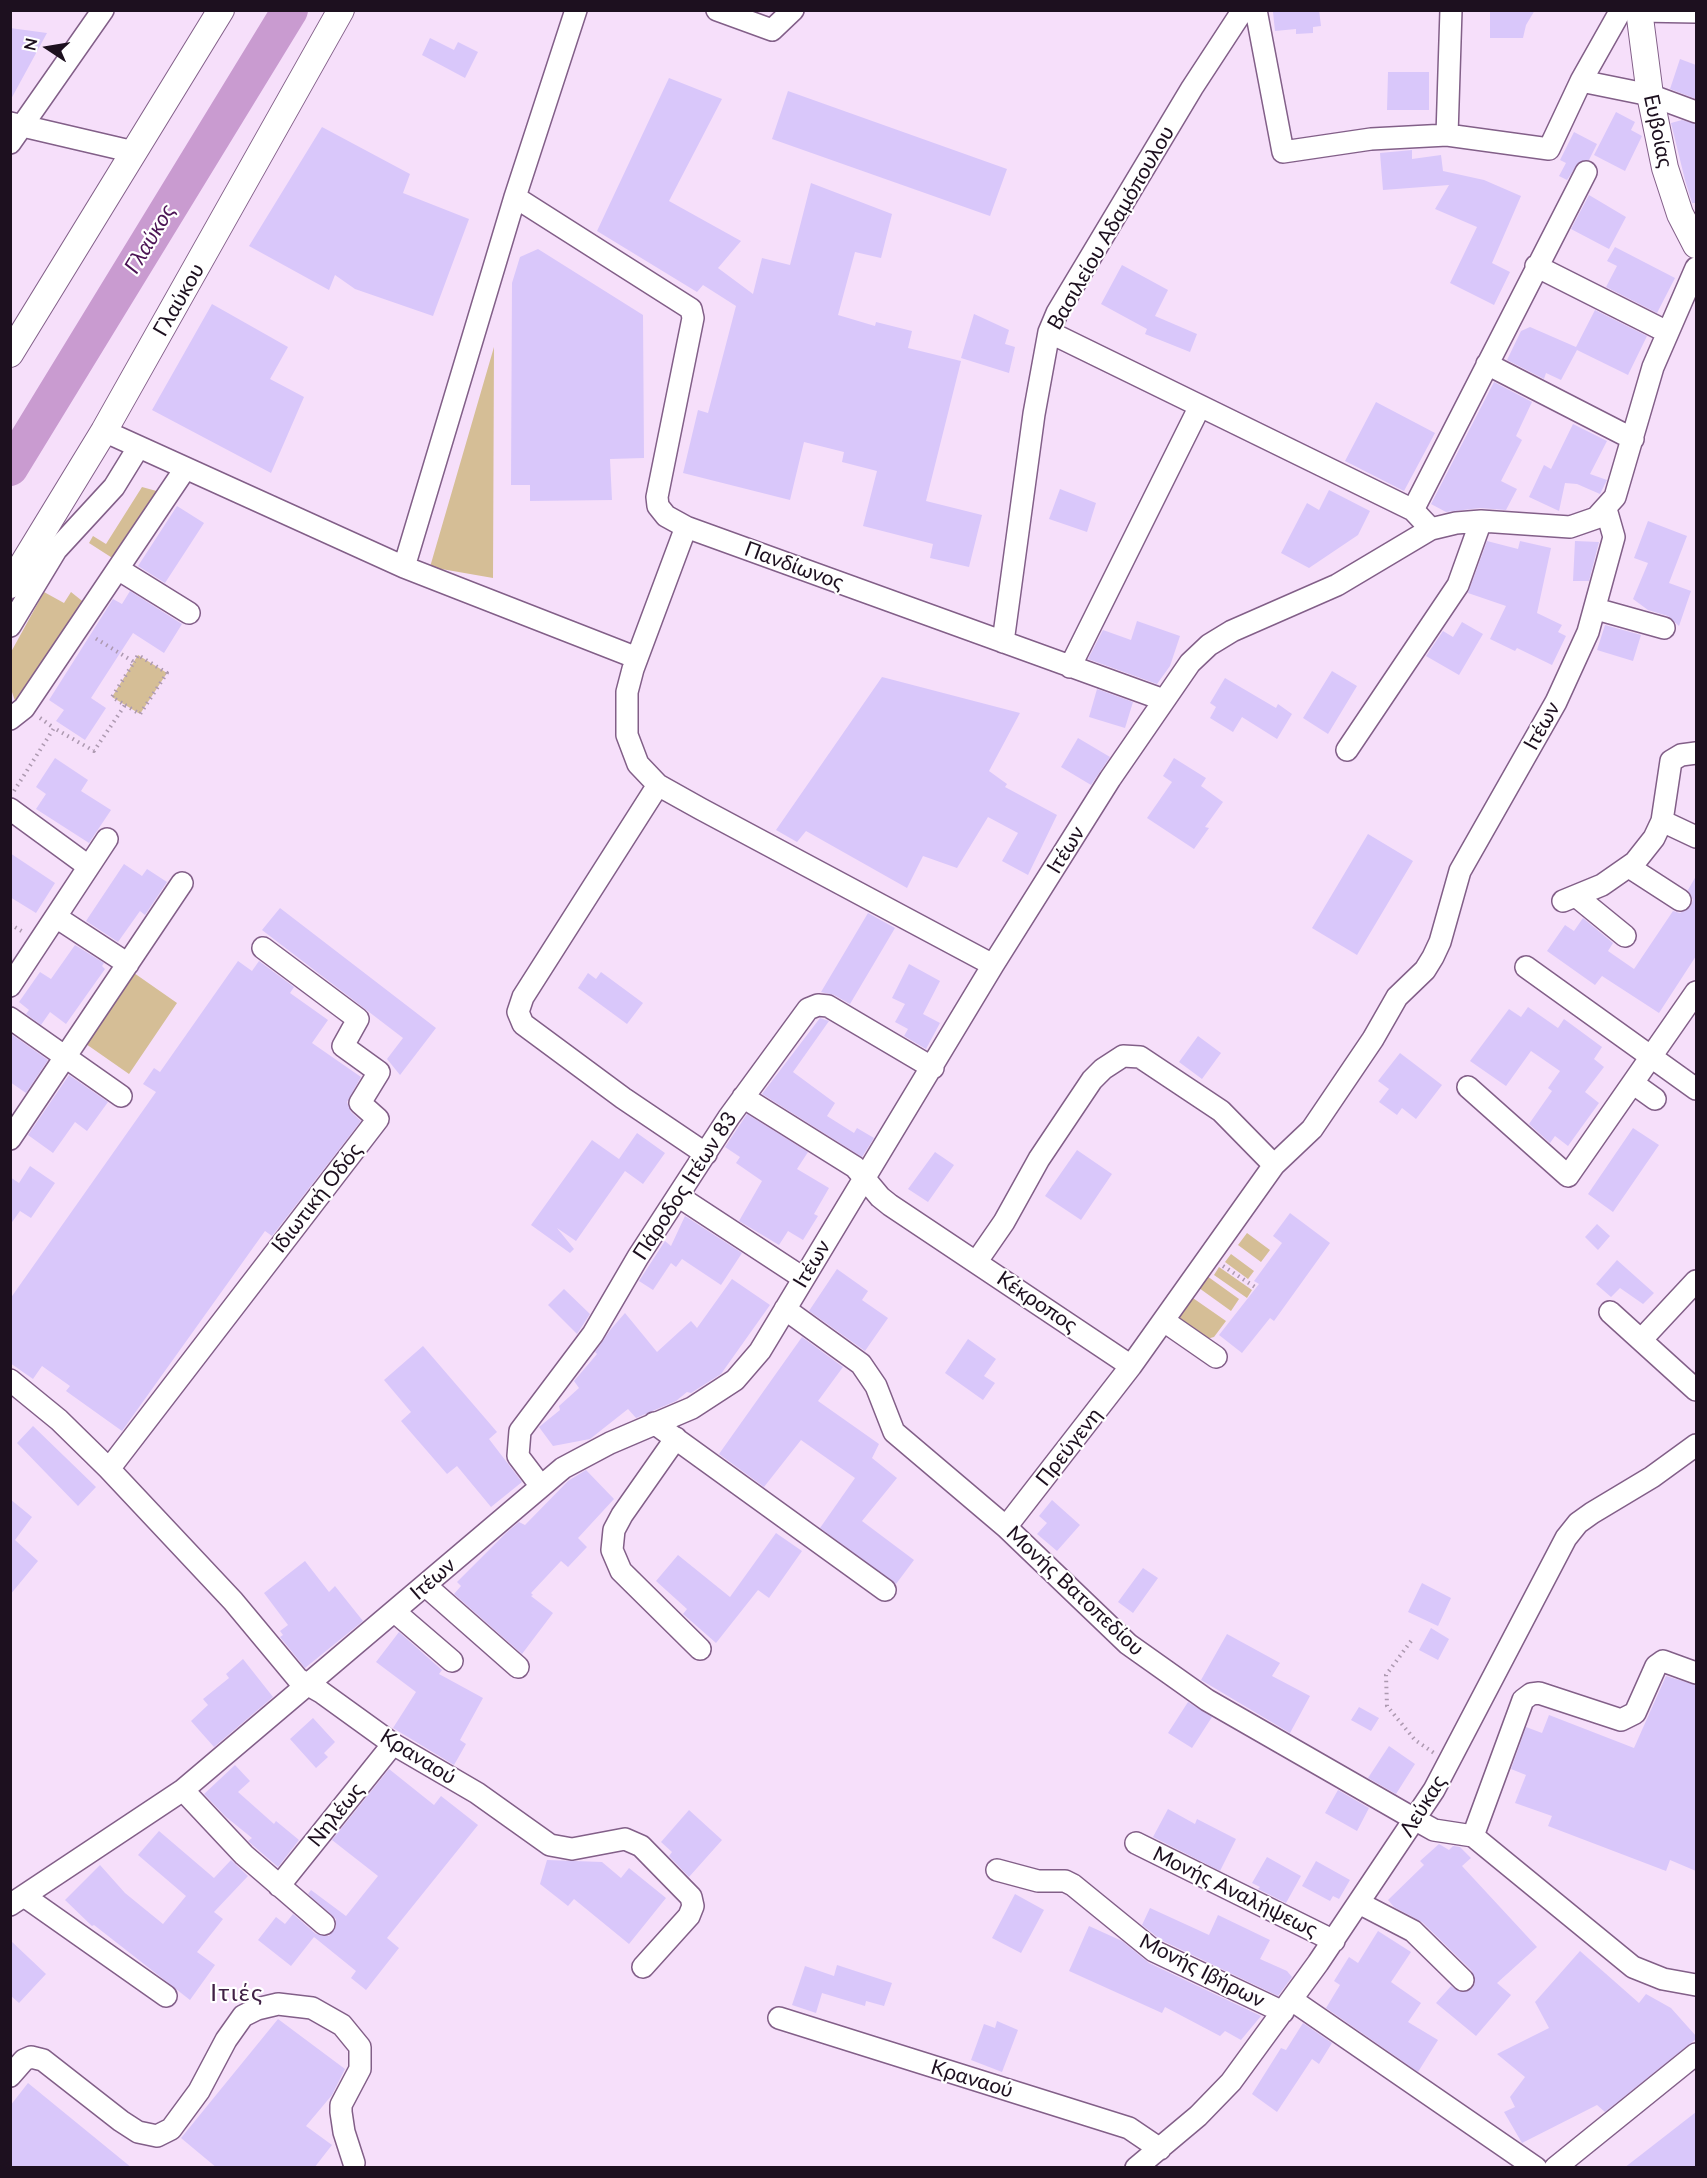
<!DOCTYPE html>
<meta charset="utf-8">
<style>
body{margin:0}
#map{position:relative;width:1707px;height:2178px;overflow:hidden;background:#f6dffa;font-family:Lato,sans-serif}
canvas{display:block}
.frame{position:absolute;inset:0;border:12px solid #1d101f;pointer-events:none}
.north{position:absolute;left:18px;top:18px;width:60px;height:60px;-webkit-text-stroke:4px #fff;paint-order:stroke;rotate:282deg;font-size:16px;font-weight:700;line-height:24px;text-align:center;color:#1d101f}
.north::after{content:'';display:block;margin:auto;width:21px;height:27px;background:#1d101f;clip-path:polygon(50% 0,100% 100%,50% 72%,0 100%)}
</style>
<div id="map">
<canvas width="1707" height="2178"></canvas>
<div class="frame"></div>
<div class="north">N</div>
</div>
<script>
const ctx = document.querySelector('canvas').getContext('2d');
ctx.lineJoin = 'round';
function fillPath(path, color) { ctx.fillStyle = color; ctx.fill(path, 'evenodd'); }
const poly = rows => new Path2D(rows.map(r => 'M' + r).join(''));
function stroke(path, color, width, dash) { ctx.strokeStyle = color; ctx.lineWidth = width; ctx.lineCap = dash ? 'butt' : 'round'; ctx.setLineDash(dash || []); ctx.stroke(path); }
function write(font, color, halo, rows, align = 'center') {
  ctx.font = font + ' Lato,sans-serif'; ctx.lineWidth = 4.5; ctx.setLineDash([]); ctx.textBaseline = 'middle'; ctx.strokeStyle = halo; ctx.fillStyle = color; for (const [text, x, y, turn = 0] of rows) {
    ctx.save(); ctx.translate(x, y); ctx.rotate((+turn || 0) * Math.PI / 180); ctx.textAlign = isNaN(turn) ? turn : align; if (halo) ctx.strokeText(text, 0, 0); ctx.fillText(text, 0, 0); ctx.restore();
  }
}
const green = poly([
 [494,347,493,578,430,567],
 [142,487,160,492,117,561,89,543,93,536,106,544],
 [44,592,64,603,71,592,86,604,22,699,15,701,11,689,11,652],
 [138,655,167,673,140,714,112,697],
 [134,973,177,1003,129,1074,86,1044],
 [1247,1233,1270,1250,1261,1262,1238,1245],
 [1231,1254,1254,1271,1248,1279,1225,1262],
 [1219,1267,1252,1290,1247,1298,1214,1275],
 [1207,1276,1239,1299,1231,1311,1199,1288],
 [1190,1296,1226,1321,1214,1337,1203,1340,1174,1319]
]);
const river = poly([
 [10,468,290,10]
]);
const building = poly([
 [1285,10,1319,10,1321,26,1313,27,1313,33,1296,34,1296,29,1275,31,1273,12],
 [1490,10,1535,10,1526,25,1523,38,1490,38],
 [10,28,47,33,10,101],
 [430,38,454,50,458,42,478,52,465,78,422,55],
 [1680,59,1696,65,1696,99,1670,89],
 [1388,72,1429,72,1429,110,1387,110],
 [669,78,722,99,669,201,741,241,718,268,753,294,762,258,790,265,811,183,892,214,881,258,855,252,838,315,875,326,876,322,912,331,908,348,961,361,926,501,982,515,969,567,930,558,933,544,863,526,877,471,842,462,844,452,804,442,790,500,683,473,698,410,708,413,736,306,703,285,697,292,597,231],
 [788,91,1007,169,990,216,772,139],
 [1616,112,1635,122,1631,130,1642,136,1625,171,1594,155],
 [1682,120,1696,124,1696,203,1692,203,1685,180,1671,123],
 [322,127,410,174,403,193,469,219,433,316,355,289,335,275,329,290,249,246],
 [1574,132,1597,144,1589,160,1579,162,1567,180,1559,176,1566,163,1560,160],
 [1412,150,1412,159,1441,155,1443,171,1484,180,1521,196,1492,263,1510,272,1494,305,1450,283,1477,227,1435,209,1449,185,1383,190,1380,153],
 [1589,195,1626,217,1609,249,1571,229],
 [1615,247,1675,278,1657,313,1606,287,1617,266,1607,261],
 [538,249,643,315,644,458,610,459,612,500,530,501,530,485,511,485,512,283,520,257],
 [1122,265,1168,290,1155,316,1197,334,1190,352,1145,334,1147,329,1101,304],
 [212,304,288,347,270,379,304,397,271,473,152,410],
 [1595,310,1647,336,1628,375,1577,350,1561,380,1546,373,1544,379,1507,360,1521,331,1530,327,1576,347],
 [974,314,1009,330,1005,344,1015,347,1009,373,961,358],
 [1494,382,1532,402,1516,436,1522,440,1501,481,1517,489,1506,510,1480,508,1446,512,1431,504],
 [1376,402,1435,433,1404,491,1345,461],
 [1573,424,1607,441,1590,474,1607,480,1600,494,1577,484,1565,483,1559,511,1529,497,1544,465,1551,469],
 [1060,489,1096,503,1087,532,1049,519],
 [1329,490,1370,511,1358,535,1309,568,1281,553,1307,503,1319,510],
 [177,506,204,523,165,583,138,566],
 [1648,521,1687,536,1669,583,1691,591,1679,626,1668,616,1648,610,1633,599,1648,563,1634,558],
 [1487,541,1518,549,1520,541,1551,548,1537,613,1562,625,1558,632,1566,636,1552,665,1517,648,1515,651,1490,639,1506,606,1468,593],
 [1575,541,1599,542,1589,581,1573,581],
 [130,591,182,624,164,653,133,633,91,698,106,708,85,740,56,721,64,710,49,700,113,599,122,604],
 [1137,621,1180,636,1170,666,1157,684,1088,659,1103,630,1131,640],
 [1462,622,1483,634,1459,675,1426,656,1443,631,1453,637],
 [1605,625,1641,635,1633,661,1597,650],
 [1332,671,1357,686,1328,734,1303,718],
 [882,677,1020,713,989,771,1007,784,1005,787,1057,815,1028,875,1002,861,1018,833,988,817,957,868,923,856,907,888,806,831,797,842,776,830],
 [1225,678,1276,708,1278,704,1292,714,1277,739,1242,717,1233,732,1210,718,1216,707,1210,703],
 [1097,689,1133,702,1125,728,1089,717],
 [1078,738,1110,757,1091,785,1061,767],
 [55,758,88,780,81,791,111,810,89,843,36,809,46,794,36,787],
 [1174,758,1206,778,1201,786,1223,802,1205,827,1209,828,1194,849,1147,818,1172,782,1163,776],
 [1368,834,1413,861,1357,955,1312,928],
 [10,853,55,883,36,913,10,897],
 [124,864,142,876,147,869,167,882,145,915,140,911,118,942,86,921],
 [1696,876,1696,956,1659,1013,1602,976,1595,985,1547,951,1565,925,1574,931,1583,918,1613,943,1608,951,1634,969,1673,911,1680,913,1690,907,1693,900,1688,890],
 [280,908,436,1028,400,1075,387,1059,403,1038,262,930],
 [868,913,895,928,850,1004,834,995,821,992],
 [75,945,104,963,102,966,105,969,66,1024,50,1012,41,1025,26,1014,29,1010,19,1002,40,972,51,979],
 [238,961,252,971,259,961,294,987,290,993,328,1020,312,1043,361,1077,347,1102,351,1112,361,1121,272,1236,265,1231,122,1431,66,1391,70,1386,42,1366,33,1379,10,1363,10,1299,156,1092,143,1084,154,1068,160,1072],
 [909,964,940,981,923,1014,940,1023,926,1049,904,1036,908,1029,895,1022,905,1004,892,998],
 [601,972,643,1003,627,1024,578,988,588,973,596,979],
 [1528,1007,1558,1028,1564,1019,1602,1047,1594,1059,1604,1067,1585,1092,1599,1103,1568,1146,1555,1136,1550,1143,1529,1124,1552,1091,1548,1088,1560,1071,1531,1051,1506,1086,1470,1061,1509,1009,1521,1017],
 [820,1018,829,1021,793,1072,835,1103,827,1116,854,1133,857,1128,874,1138,862,1157,762,1094],
 [11,1034,48,1060,26,1093,10,1082],
 [1198,1036,1221,1053,1202,1079,1179,1062],
 [1400,1053,1442,1085,1416,1119,1402,1108,1397,1115,1379,1102,1389,1089,1378,1081],
 [69,1075,108,1102,87,1131,75,1122,53,1153,28,1135],
 [747,1114,808,1152,797,1169,829,1188,814,1214,818,1216,803,1240,788,1231,779,1245,739,1221,762,1181,736,1163,740,1157,725,1147],
 [1633,1128,1659,1145,1613,1212,1588,1194],
 [637,1133,665,1153,643,1184,625,1171,576,1241,557,1228,574,1249,570,1253,531,1225,592,1140,619,1159],
 [1077,1150,1112,1174,1081,1220,1045,1196],
 [935,1152,954,1165,928,1202,908,1189],
 [30,1166,55,1183,31,1218,20,1211,10,1225,10,1177,19,1183],
 [1290,1213,1330,1243,1274,1321,1270,1318,1242,1353,1219,1335,1259,1284,1254,1281,1282,1243,1273,1236],
 [685,1216,742,1253,721,1285,682,1259,676,1267,671,1263,653,1290,639,1281,665,1241,671,1246],
 [1597,1224,1610,1236,1598,1250,1585,1237],
 [1617,1260,1654,1293,1643,1304,1620,1288,1611,1297,1596,1284],
 [837,1269,868,1291,862,1300,888,1318,865,1351,809,1311],
 [732,1279,770,1305,721,1374,691,1393,687,1392,676,1401,636,1418,628,1409,590,1439,553,1446,539,1427,560,1410,559,1406,579,1388,574,1381,597,1354,595,1352,611,1329,625,1313,657,1352,691,1321,697,1328],
 [564,1289,590,1314,577,1334,548,1305],
 [802,1337,843,1367,818,1401,879,1444,872,1458,897,1478,862,1521,914,1560,896,1584,820,1528,855,1478,801,1440,764,1487,719,1454],
 [968,1339,996,1359,984,1376,995,1383,983,1400,945,1373],
 [423,1346,497,1432,489,1439,522,1482,491,1507,457,1466,447,1474,401,1421,411,1412,384,1380],
 [33,1426,96,1487,78,1506,17,1443],
 [586,1470,614,1499,578,1538,587,1547,568,1567,561,1561,531,1593,533,1595,531,1596,553,1613,522,1654,454,1594,461,1586,457,1582,506,1533,519,1522,525,1525,568,1481],
 [10,1499,32,1517,15,1540,38,1561,10,1595],
 [1052,1500,1080,1525,1057,1551,1037,1534,1047,1523,1039,1516],
 [776,1533,802,1551,769,1598,758,1590,716,1643,683,1614,687,1609,656,1581,678,1555,730,1597],
 [305,1561,329,1592,335,1586,363,1621,305,1668,280,1637,283,1635,280,1631,288,1625,264,1593],
 [1143,1568,1158,1578,1133,1613,1118,1602],
 [1422,1583,1451,1598,1438,1626,1408,1612],
 [1431,1628,1449,1639,1438,1660,1419,1650],
 [399,1632,442,1670,439,1674,483,1698,460,1740,466,1744,454,1765,393,1728,416,1692,376,1662],
 [1227,1634,1280,1663,1272,1676,1310,1696,1290,1733,1201,1680],
 [243,1659,273,1697,214,1747,191,1721,208,1705,203,1699,229,1678,226,1674],
 [1666,1676,1696,1685,1696,1871,1670,1860,1666,1871,1548,1826,1552,1816,1515,1803,1526,1775,1511,1769,1526,1727,1542,1733,1549,1715,1634,1748],
 [1188,1702,1212,1717,1192,1748,1168,1733],
 [1359,1707,1379,1718,1371,1731,1351,1720],
 [313,1718,335,1742,324,1753,328,1757,316,1768,290,1739],
 [1389,1746,1415,1764,1396,1794,1368,1778],
 [235,1765,250,1781,238,1792,274,1824,276,1821,299,1840,278,1867,248,1841,252,1838,226,1817,204,1794],
 [389,1769,434,1805,441,1796,478,1825,387,1938,399,1948,366,1990,351,1978,356,1971,314,1937,291,1966,258,1940,276,1917,285,1924,293,1914,316,1934,329,1936,336,1927,336,1919,308,1894,311,1890,346,1916,378,1876,332,1840],
 [1338,1790,1369,1808,1357,1831,1325,1813],
 [1168,1809,1195,1824,1197,1819,1236,1839,1220,1871,1153,1837],
 [689,1810,722,1840,689,1877,669,1856,672,1852,661,1842],
 [159,1831,214,1878,231,1860,248,1876,214,1912,223,1919,197,1952,215,1965,190,2000,94,1925,92,1926,65,1900,100,1865,125,1893,163,1924,186,1896,138,1855],
 [1439,1844,1449,1850,1453,1846,1460,1847,1471,1858,1462,1866,1537,1947,1497,1983,1511,1995,1476,2036,1436,2003,1451,1986,1460,1992,1472,1989,1475,1983,1472,1971,1422,1922,1394,1907,1388,1900,1424,1865,1420,1861],
 [1267,1857,1301,1876,1286,1903,1258,1889,1260,1887,1252,1883],
 [547,1860,602,1862,621,1878,629,1868,666,1898,629,1944,574,1899,568,1906,540,1884],
 [1316,1861,1350,1880,1339,1899,1333,1896,1330,1901,1302,1886],
 [1015,1894,1044,1910,1021,1953,992,1938],
 [1150,1908,1209,1935,1218,1915,1270,1940,1260,1959,1287,1971,1292,1977,1278,1996,1161,1940,1142,1925],
 [1089,1926,1122,1941,1149,1963,1261,2016,1241,2040,1225,2031,1220,2036,1165,2007,1162,2013,1069,1971],
 [1378,1931,1411,1952,1391,1982,1421,2003,1408,2022,1438,2040,1418,2072,1326,2008,1340,1985,1334,1981,1349,1957,1358,1963],
 [10,1940,46,1974,19,2003,10,1995],
 [1580,1951,1639,2003,1646,1994,1671,2008,1696,2036,1696,2039,1605,2112,1597,2105,1522,2143,1504,2112,1515,2107,1510,2097,1525,2077,1497,2054,1549,2028,1535,2002],
 [837,1965,892,1983,884,2006,866,2001,865,2006,822,1993,816,2013,792,2005,805,1966,834,1976],
 [278,2019,345,2069,332,2095,306,2126,332,2145,314,2168,217,2168,181,2138],
 [997,2021,1018,2030,1002,2072,971,2060,984,2024,995,2028],
 [1303,2023,1332,2043,1319,2064,1312,2059,1277,2112,1252,2094,1281,2048,1286,2050],
 [28,2083,132,2168,10,2168,10,2106],
 [1696,2112,1696,2168,1624,2168]
]);
const path = poly([
 [125,705,140,714,167,673,138,655,134,662],
 [40,718,54,728],
 [14,791,54,728,94,751,125,705,112,697,134,662,95,638],
 [10,924,23,932],
 [1223,1266,1255,1287],
 [1411,1641,1386,1675,1387,1706,1415,1740,1434,1753]
]);
const minor = poly([
 [717,10,772,30,793,10],
 [1256,10,1283,152,1371,139,1447,135,1549,149,1581,81,1650,95,1696,112],
 [1639,11,1696,12],
 [1581,81,1621,10],
 [10,123,134,152],
 [1447,135,1451,10],
 [10,143,103,10],
 [515,197,691,309,693,318,657,497,658,506,666,516,686,527],
 [1536,266,1667,332],
 [1049,332,1413,510,1431,529],
 [1487,364,1633,439],
 [104,431,404,567,637,658],
 [1413,510,1586,172],
 [404,567,515,197,576,10],
 [118,569,189,613],
 [1596,609,1664,628],
 [10,626,56,550,114,487,138,448],
 [1003,642,1034,414,1049,332,1057,313,1192,88,1243,10],
 [1070,667,1200,406],
 [10,719,24,708,185,469],
 [1347,750,1458,585,1481,521],
 [658,785,523,997,518,1012,523,1024,623,1098,706,1154],
 [10,809,88,866],
 [1662,821,1696,837],
 [1629,867,1680,900],
 [1576,896,1625,936],
 [1563,901,1602,885,1635,862,1654,838,1662,821,1671,761,1681,755,1696,753],
 [56,917,128,964],
 [263,948,358,1019,343,1046,379,1072,360,1103,378,1119,109,1469,233,1601,298,1679,321,1692,393,1744,477,1793,550,1845,572,1849,625,1839,641,1846,691,1897,693,1906,689,1916,643,1967],
 [993,965,701,809,658,785,638,764,627,735,627,692,633,669,686,527,1164,700],
 [1526,967,1696,1089],
 [10,986,107,839],
 [10,1018,121,1096],
 [1634,1084,1655,1099],
 [1468,1087,1568,1176,1696,992],
 [743,1097,855,1167,880,1197,890,1205,1131,1366,1274,1165,1312,1129,1373,1039,1397,997,1425,970,1433,957,1440,942,1460,871,1556,702,1588,632,1614,537,1606,509],
 [10,1139,182,883],
 [678,1196,803,1278],
 [977,1261,1004,1222,1039,1159,1092,1080,1103,1069,1123,1056,1140,1057,1221,1111,1274,1165],
 [785,1309,861,1364,876,1386,894,1432,1006,1527,1128,1644,1207,1700,1416,1820,1434,1830,1473,1836,1633,1967,1663,1979,1696,1985],
 [1610,1312,1696,1390],
 [1164,1321,1216,1357],
 [1641,1340,1696,1281],
 [10,1380,59,1420,109,1469],
 [654,1423,885,1590],
 [676,1438,622,1515,614,1530,612,1550,621,1571,700,1649],
 [540,1485,518,1456,520,1431,593,1334,638,1257,729,1117,808,1009,818,1005,828,1006,933,1068],
 [1006,1527,1131,1366],
 [426,1586,518,1667],
 [395,1612,452,1661],
 [183,1790,244,1855,324,1924],
 [1473,1836,1523,1700,1531,1694,1539,1693,1621,1720,1635,1713,1656,1666,1663,1661,1696,1673],
 [1136,1843,1334,1941],
 [997,1870,1038,1881,1065,1881,1073,1885,1154,1951,1283,2012],
 [279,1886,393,1744],
 [24,1896,166,1996],
 [1359,1903,1413,1931,1463,1980],
 [10,1905,183,1790,563,1468,610,1443,692,1408,735,1380,760,1351,993,965,1110,779,1190,663,1209,645,1232,631,1337,585,1431,529,1456,523,1481,521,1570,527,1596,518,1615,497,1653,367,1696,268],
 [1292,2000,1536,2168],
 [779,2018,1129,2128,1160,2149],
 [10,2076,24,2060,31,2057,43,2060,121,2121,138,2132,157,2136,171,2129,199,2091,226,2040,243,2016,257,2009,278,2004,312,2008,342,2025,360,2047,360,2069,341,2105,341,2112,344,2132,354,2163],
 [1136,2168,1198,2116,1231,2082,1318,1963,1434,1790,1566,1538,1578,1523,1592,1513,1652,1477,1696,1445],
 [1555,2168,1696,2054]
]);
const major = poly([
 [1639,10,1650,95,1665,168,1680,214,1696,245],
 [10,354,221,10],
 [10,585,104,431,341,10]
]);
const streetNames = [
 ["Ευβοίας",1658,131,78],
 ["Βασιλείου Αδαμόπουλου",1111,228,-60],
 ["Γλαύκου",179,300,-60],
 ["Πανδίωνος",794,566,20],
 ["Ιτέων",1542,726,-61],
 ["Ιτέων",1066,850,-58],
 ["Πάροδος Ιτέων 83",685,1186,-57],
 ["Ιδιωτική Οδός",317,1198,-52],
 ["Ιτέων",812,1264,-59],
 ["Κέκροπος",1037,1302,34],
 ["Πρεύγενη",1069,1447,-52],
 ["Ιτέων",433,1579,-41],
 ["Μονής Βατοπεδίου",1075,1591,43],
 ["Κραναού",418,1757,32],
 ["Λεύκας",1423,1806,-58],
 ["Νηλέως",336,1815,-51],
 ["Μονής Αναλήψεως",1235,1892,26],
 ["Μονής Ιβήρων",1202,1971,27],
 ["Κραναού",972,2079,17]
];
const waterNames = [
 ["Γλαύκος",150,239,-59]
];
const quarterNames = [
 ["Ιτιές",237,1993]
];
fillPath(green, '#d5be96');
stroke(river, '#c99bd0', 36);
fillPath(building, '#d9c7fa');
stroke(minor, '#825f88', 24);
stroke(major, '#825f88', 28);
stroke(path, '#ad99b0', 4, [1.5, 4.5]);
stroke(minor, '#fff', 21);
stroke(major, '#fff', 26);
write('21px', '#1d101f', '#fff', streetNames);
write('italic 22px', '#4b1354', '#fff', waterNames);
ctx.letterSpacing = '1.5px';
write('24px', '#402145', '#fff', quarterNames);
ctx.letterSpacing = '0px';
</script>
